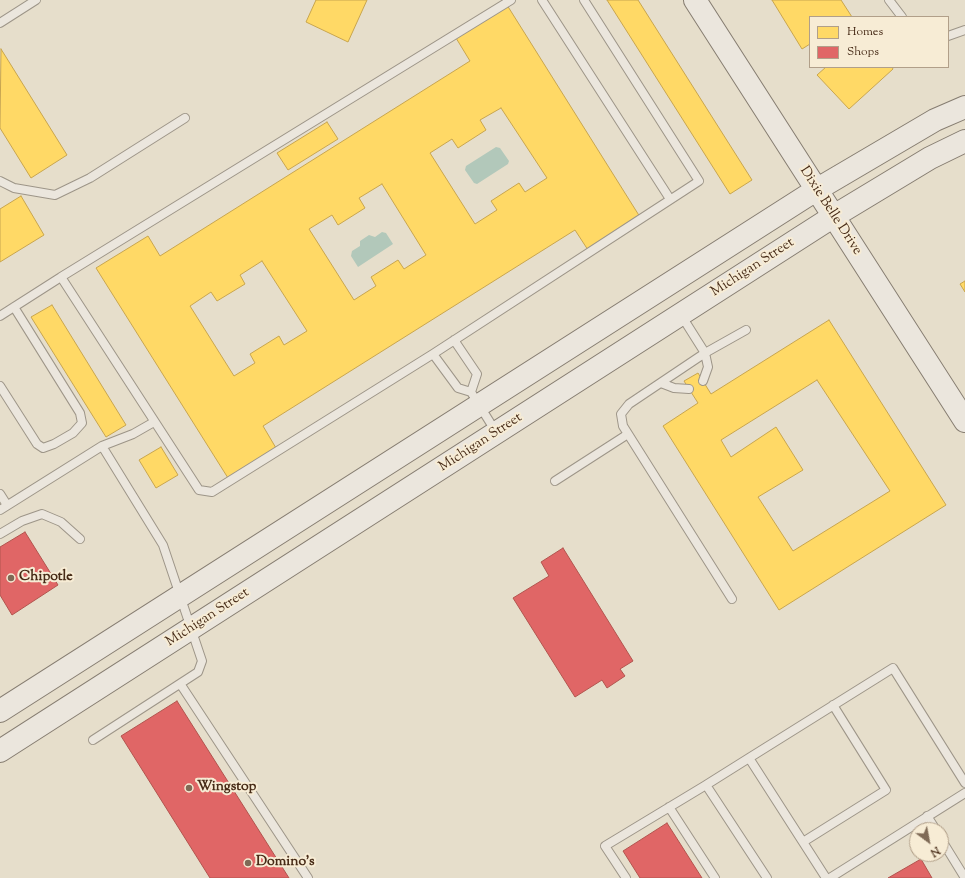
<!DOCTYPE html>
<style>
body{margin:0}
#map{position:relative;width:965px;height:878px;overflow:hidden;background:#e6decb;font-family:"Sorts Mill Goudy",serif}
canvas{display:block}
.legend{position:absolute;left:809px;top:16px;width:140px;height:52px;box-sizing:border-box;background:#f7ecd5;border:1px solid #b19f89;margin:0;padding:5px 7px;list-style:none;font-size:12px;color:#472b17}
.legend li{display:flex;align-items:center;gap:8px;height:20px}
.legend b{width:20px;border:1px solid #b19f89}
.north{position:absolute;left:909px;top:822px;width:40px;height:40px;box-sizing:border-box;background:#f7ecd5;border:1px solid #b19f89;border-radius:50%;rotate:148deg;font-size:11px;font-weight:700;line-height:16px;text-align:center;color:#472b17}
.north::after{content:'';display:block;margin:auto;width:14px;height:18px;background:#7f6a56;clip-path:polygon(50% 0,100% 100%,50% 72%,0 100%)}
</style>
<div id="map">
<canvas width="965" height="878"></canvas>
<ul class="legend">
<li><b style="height:11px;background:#ffd966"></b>Homes</li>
<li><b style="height:11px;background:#e06666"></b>Shops</li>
</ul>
<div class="north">N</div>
</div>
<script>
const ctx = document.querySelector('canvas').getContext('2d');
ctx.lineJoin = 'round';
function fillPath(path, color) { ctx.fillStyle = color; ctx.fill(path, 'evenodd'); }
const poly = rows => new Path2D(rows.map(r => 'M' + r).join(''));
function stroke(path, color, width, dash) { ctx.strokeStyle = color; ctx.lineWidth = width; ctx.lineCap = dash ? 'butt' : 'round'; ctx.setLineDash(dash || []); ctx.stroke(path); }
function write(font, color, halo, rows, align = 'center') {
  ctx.font = font + ' "Sorts Mill Goudy",serif'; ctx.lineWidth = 4; ctx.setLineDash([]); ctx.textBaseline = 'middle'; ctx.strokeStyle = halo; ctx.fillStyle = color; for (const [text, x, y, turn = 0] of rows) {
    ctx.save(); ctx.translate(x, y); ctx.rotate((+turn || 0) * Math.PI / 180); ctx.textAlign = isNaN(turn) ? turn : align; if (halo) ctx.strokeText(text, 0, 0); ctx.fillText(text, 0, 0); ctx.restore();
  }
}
const water = poly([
 [496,147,500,148,509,161,508,164,477,184,474,183,465,170,466,166],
 [382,232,386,233,393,244,358,267,351,256,352,251,360,246,360,241,369,235,375,237]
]);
const homes = poly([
 [316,0,367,0,348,42,306,22,316,0],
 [607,0,638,0,752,180,730,194,607,0],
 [772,0,841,0,852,17,810,17,810,44,802,49,772,0],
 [507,5,640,217,588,250,575,230,263,426,276,448,228,478,96,268,148,236,160,256,470,61,456,38,507,5],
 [501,108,547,178,525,192,519,183,491,201,497,210,475,224,430,153,452,139,458,148,486,130,480,120,501,108],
 [382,184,426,255,404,269,398,260,371,277,376,286,354,300,309,229,332,215,338,225,365,208,359,198,382,184],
 [262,261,307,331,284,345,279,336,250,354,255,363,234,376,190,306,211,292,217,301,245,284,240,275,262,261],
 [1,49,67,155,31,178,0,128,1,49],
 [826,67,892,67,893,69,849,109,817,75,826,67],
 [327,122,338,139,288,170,277,153,327,122],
 [21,196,44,235,0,262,0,209,21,196],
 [965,281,965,292,960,284,965,281],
 [52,305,126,425,106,437,31,317,52,305],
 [829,320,946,505,779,610,663,426,698,403,684,381,698,373,711,394,829,320],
 [817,380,890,491,793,551,758,497,803,470,776,427,731,457,721,440,817,380],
 [161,447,178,475,156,488,139,460,161,447]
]);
const shops = poly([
 [25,532,58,585,12,615,0,595,0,547,25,532],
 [563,548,633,661,620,669,625,676,607,688,602,680,575,697,513,598,549,576,541,562,563,548],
 [177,701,289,878,210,878,121,736,177,701],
 [667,823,702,878,640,878,623,851,667,823],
 [921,859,932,878,888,878,921,859]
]);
const lane = poly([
 [511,0,61,277,199,490,212,492,433,354,699,181,584,0],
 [542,0,670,199],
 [889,0,902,17],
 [0,23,36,0],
 [948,36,965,30],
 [0,181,14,188,55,195,90,178,185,118],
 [681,315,705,353,629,404,621,414,623,426,732,599],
 [0,316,61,277],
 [454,340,477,374,471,392],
 [433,354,458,388,471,392,496,432],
 [703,381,708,367,705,353,746,330],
 [661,383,674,388,689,389],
 [0,386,37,444,43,448,54,444,73,433,82,423,80,413,14,307],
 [102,446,133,434,154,422],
 [555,481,628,434],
 [0,494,7,505],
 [0,510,102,446,163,545,202,661,198,672,93,740],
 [0,534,22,521,42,514,61,522,80,539],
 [181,685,308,878],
 [749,758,893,668,965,783],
 [706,785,749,758,826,878],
 [669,807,715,878],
 [927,816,936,830],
 [941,839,965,878],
 [803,842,886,790,833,705],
 [626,878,605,846,706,785,767,878],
 [830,878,965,793]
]);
const secondary = poly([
 [695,0,965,421],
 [0,711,816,190,935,120,965,107],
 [0,751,834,216,930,158,965,141]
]);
const markers = [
 [11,578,4,"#7f6a56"],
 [189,788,4,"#7f6a56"],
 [248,863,4,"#7f6a56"]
];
const streetNames = [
 ["Dixie Belle Drive",830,211,57],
 ["Michigan Street",753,268,-33],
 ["Michigan Street",481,443,-33],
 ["Michigan Street",208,618,-33]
];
const poiNames = [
 ["Chipotle",19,578],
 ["Wingstop",197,788],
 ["Domino's",256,863]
];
fillPath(water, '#b2c8ba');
fillPath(homes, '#ffd966');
stroke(homes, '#c8a54e', 1);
fillPath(shops, '#e06666');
stroke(shops, '#b2544e', 1);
stroke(lane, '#9d9588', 10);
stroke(secondary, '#867d71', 24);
stroke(lane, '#ebe6dd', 8);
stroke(secondary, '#ebe6dd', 22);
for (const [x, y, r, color] of markers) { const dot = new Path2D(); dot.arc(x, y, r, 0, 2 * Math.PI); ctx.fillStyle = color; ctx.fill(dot); stroke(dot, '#f7ecd5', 1.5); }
write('14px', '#472b17', '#f7ecd5', streetNames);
write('bold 14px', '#472b17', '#f7ecd5', poiNames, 'left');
</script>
